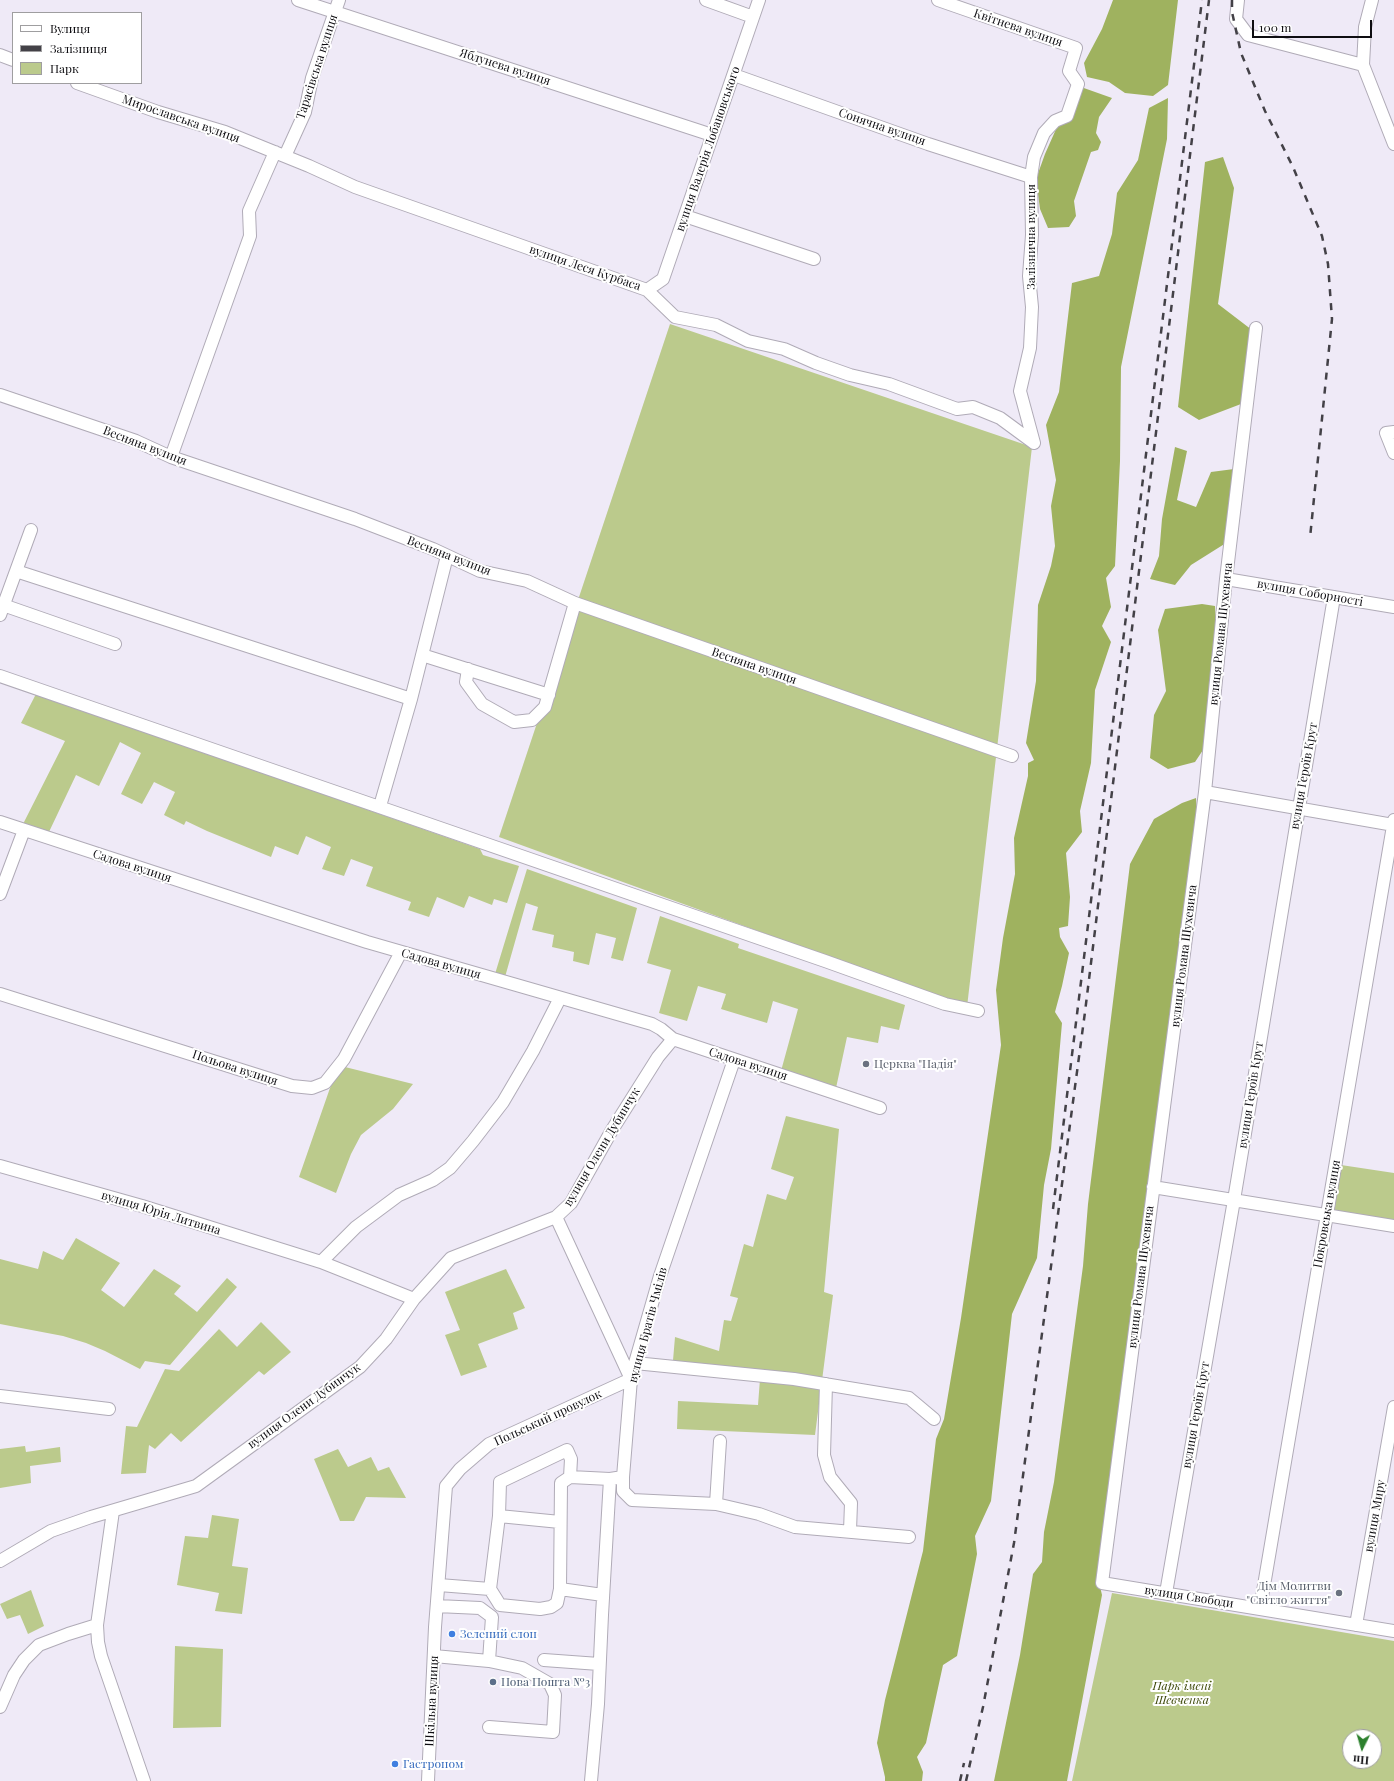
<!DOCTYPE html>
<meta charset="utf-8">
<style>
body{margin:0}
#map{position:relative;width:1394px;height:1781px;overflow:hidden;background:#efeaf7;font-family:"Playfair Display",serif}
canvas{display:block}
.legend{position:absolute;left:12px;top:12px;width:130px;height:72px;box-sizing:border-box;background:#fff;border:1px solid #9f9ea0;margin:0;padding:5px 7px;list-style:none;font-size:12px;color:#0e0d11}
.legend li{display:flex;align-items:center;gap:8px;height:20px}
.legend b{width:20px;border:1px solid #9f9ea0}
.north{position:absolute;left:1342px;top:1729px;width:40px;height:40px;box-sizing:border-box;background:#fff;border:1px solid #9f9ea0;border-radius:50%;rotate:185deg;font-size:11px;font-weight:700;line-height:16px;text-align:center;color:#0e0d11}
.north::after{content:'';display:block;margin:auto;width:14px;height:18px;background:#2c802d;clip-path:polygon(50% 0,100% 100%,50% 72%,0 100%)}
.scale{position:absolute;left:1252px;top:20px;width:120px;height:18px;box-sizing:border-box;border:2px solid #0e0d11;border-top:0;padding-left:5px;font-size:12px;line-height:14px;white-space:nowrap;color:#0e0d11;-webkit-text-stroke:3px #fff;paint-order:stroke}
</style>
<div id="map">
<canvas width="1394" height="1781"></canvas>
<ul class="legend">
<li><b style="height:5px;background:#fff"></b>Вулиця</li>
<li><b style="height:5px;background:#434147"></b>Залізниця</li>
<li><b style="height:11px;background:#bbca8c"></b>Парк</li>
</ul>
<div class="north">Пн</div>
<div class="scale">100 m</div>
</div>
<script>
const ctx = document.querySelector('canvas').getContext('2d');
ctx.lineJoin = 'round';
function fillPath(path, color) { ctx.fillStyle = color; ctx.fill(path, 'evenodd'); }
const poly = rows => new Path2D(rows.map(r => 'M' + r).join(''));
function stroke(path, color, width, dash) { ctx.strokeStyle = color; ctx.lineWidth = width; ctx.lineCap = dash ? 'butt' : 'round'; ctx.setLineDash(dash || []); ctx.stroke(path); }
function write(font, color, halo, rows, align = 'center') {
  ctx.font = font + ' "Playfair Display",serif'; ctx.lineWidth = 4; ctx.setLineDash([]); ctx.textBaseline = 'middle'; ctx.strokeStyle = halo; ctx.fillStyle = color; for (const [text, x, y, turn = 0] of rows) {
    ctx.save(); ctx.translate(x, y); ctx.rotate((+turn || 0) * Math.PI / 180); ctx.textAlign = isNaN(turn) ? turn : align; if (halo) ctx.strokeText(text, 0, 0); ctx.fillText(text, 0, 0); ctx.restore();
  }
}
const green = poly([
 [670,324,1032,447,967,1007,499,837],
 [36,694,480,849,483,855,519,866,507,903,494,899,492,905,469,896,464,908,437,897,429,917,408,910,411,902,366,886,373,867,351,859,344,876,322,869,331,847,306,836,298,855,275,846,271,857,207,831,186,821,184,825,164,815,175,792,154,782,142,804,121,794,141,753,120,742,99,786,76,775,48,834,22,826,65,741,21,723],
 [527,869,637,908,623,961,611,958,616,938,596,933,589,965,573,961,574,952,552,947,554,935,532,930,538,907,526,903,505,977,495,974],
 [660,916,739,944,738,948,905,1005,899,1030,881,1026,878,1043,847,1037,836,1088,781,1071,798,1009,773,1001,767,1023,721,1009,726,994,698,986,687,1021,659,1013,671,970,647,963],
 [341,1066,413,1084,393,1109,361,1135,351,1154,336,1193,299,1177,330,1088],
 [786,1116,839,1129,824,1292,833,1295,815,1435,677,1429,678,1401,758,1405,760,1379,672,1372,675,1337,719,1351,724,1320,731,1321,738,1298,730,1296,744,1244,753,1247,767,1194,786,1200,794,1177,771,1169],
 [1341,1165,1394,1173,1394,1221,1333,1210],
 [76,1238,120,1263,101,1290,124,1307,154,1269,181,1286,174,1294,197,1312,227,1278,237,1287,170,1365,145,1361,140,1369,105,1351,86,1343,63,1336,0,1324,0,1259,38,1269,43,1251,63,1260],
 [506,1269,525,1308,513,1313,518,1329,478,1344,487,1367,461,1376,445,1335,460,1330,445,1292],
 [261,1322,291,1352,264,1375,259,1371,181,1442,171,1433,155,1449,149,1445,146,1473,121,1474,126,1426,137,1427,165,1369,179,1371,219,1329,237,1347],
 [25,1446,26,1452,60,1447,61,1462,30,1466,31,1483,0,1488,0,1449],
 [338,1449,348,1467,371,1457,378,1471,389,1467,406,1498,366,1497,354,1521,340,1521,314,1459],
 [212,1515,239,1519,232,1566,248,1568,242,1614,215,1611,219,1593,177,1585,185,1536,208,1538],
 [31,1590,44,1626,28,1634,20,1615,7,1619,0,1604],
 [1112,1593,1394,1641,1394,1781,1072,1781],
 [1350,1737,1374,1737,1374,1761,1350,1761],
 [175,1646,223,1649,221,1727,173,1728]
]);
const forest = poly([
 [1113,0,1178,0,1168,85,1153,96,1125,93,1109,82,1087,77,1084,63,1102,29],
 [1081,87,1112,98,1099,117,1096,133,1101,142,1098,150,1091,152,1074,201,1076,216,1069,227,1048,228,1040,209,1036,179,1045,154,1073,91],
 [1168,98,1167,139,1121,367,1120,461,1115,566,1106,578,1111,607,1102,626,1111,642,1095,690,1091,763,1080,811,1082,832,1066,853,1070,897,1068,926,1059,928,1060,937,1069,953,1062,986,1055,1012,1062,1023,1051,1149,1044,1185,1037,1258,1012,1314,991,1501,975,1536,977,1554,957,1656,943,1665,926,1743,917,1757,923,1772,922,1781,885,1781,885,1777,877,1743,885,1700,923,1551,936,1439,944,1419,961,1318,1001,1045,996,990,1003,938,1015,874,1014,838,1028,776,1028,763,1034,760,1026,743,1036,681,1038,605,1051,566,1055,546,1051,506,1056,480,1046,425,1059,392,1072,283,1099,276,1112,234,1117,193,1138,160,1149,108],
 [1223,157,1234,188,1218,304,1252,330,1241,404,1199,420,1178,407,1205,162],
 [1175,447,1187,451,1177,500,1196,507,1211,472,1234,469,1226,543,1191,565,1175,585,1150,579,1159,556,1162,519],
 [1202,604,1215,606,1216,622,1205,747,1195,762,1168,769,1150,758,1154,715,1166,691,1158,630,1165,609],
 [1196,798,1197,814,1097,1574,1102,1595,1067,1781,994,1781,1020,1655,1033,1574,1042,1562,1044,1532,1054,1482,1083,1266,1088,1204,1130,864,1154,819,1182,803]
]);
const minor = poly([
 [298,0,712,135],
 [706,0,753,17],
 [938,0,1076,48,1069,71,1078,84,1067,116,1055,121,1044,133,1034,157,1031,177,1032,235,1029,276,1032,307,1030,348,1020,391,1034,443],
 [1238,0,1236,19,1248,35,1363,65],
 [1372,0,1365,27,1363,65,1394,144],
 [0,55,13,60],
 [734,75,928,144,1031,177],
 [77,83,158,112,225,132,309,166,355,187,647,290,675,317,716,325,748,341,784,349,816,363,850,375,889,384,957,409,973,407,1000,418,1034,443],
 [285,156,305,112,312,78,339,0],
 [685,216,814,259],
 [647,290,663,279,759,0],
 [1256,328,1226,579,1205,792,1102,1583,1394,1631],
 [0,395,136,441,171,457,355,519,433,549,480,571,527,581,575,603,1012,756],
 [1394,432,1386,433,1394,453],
 [171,457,250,236,249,211,275,152],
 [16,571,411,699],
 [1226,579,1394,607],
 [3,605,115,644],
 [0,615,31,530],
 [422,655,549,695],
 [468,669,466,682,482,704,514,722,532,720,545,707,575,603],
 [0,676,825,961,945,1004,978,1011],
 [1205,792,1394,825],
 [380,806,411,699,447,556],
 [0,822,367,942,652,1024,661,1029,673,1039,880,1108],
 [0,894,24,830],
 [0,994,292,1086,312,1088,325,1083,344,1059,401,952],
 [0,1166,142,1206,321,1262,414,1299],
 [1153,1187,1394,1226],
 [321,1262,356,1227,399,1195,433,1180,450,1168,473,1141,503,1102,533,1051,560,998],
 [635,1363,794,1379,909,1398,934,1419],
 [826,1384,824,1455,830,1477,851,1503,850,1531],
 [0,1396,109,1409],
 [623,1477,623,1491,632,1500,716,1504,759,1514,795,1527,909,1537],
 [716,1504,720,1441],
 [113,1511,97,1625,98,1642,101,1656,144,1781],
 [560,1522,499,1516,500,1482,567,1450,571,1459,570,1477],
 [0,1561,51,1531,91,1517,196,1486,360,1367,386,1339,414,1299,451,1258,556,1217,571,1203,612,1130,658,1057,673,1039],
 [439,1585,490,1589,499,1516],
 [490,1589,500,1605,540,1609,551,1607,557,1603,560,1589],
 [1166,1593,1234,1200,1334,597],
 [603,1595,560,1589,561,1483,570,1477,610,1479],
 [437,1606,480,1608,492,1617,489,1661],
 [1260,1609,1394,820],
 [1356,1625,1394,1407],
 [434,1656,489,1661,522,1668,550,1684,555,1695,553,1732,489,1727],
 [544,1660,599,1664],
 [0,1707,14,1675,24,1660,39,1645,68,1634,97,1625],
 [428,1781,435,1627,446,1486,460,1469,489,1444,631,1379,556,1217],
 [591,1781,598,1704,602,1615,610,1479,623,1477,631,1379,635,1363,660,1276,734,1060]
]);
const rail = poly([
 [1232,0,1232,12,1241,53,1265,111,1293,167,1322,236,1328,264,1332,319,1310,538],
 [1053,1209,1202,0],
 [960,1781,964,1763],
 [966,1781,983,1707,1014,1543,1085,1012,1209,0]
]);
const markers = [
 [866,1064,4,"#6b7280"],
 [1339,1593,4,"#6b7280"],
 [452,1634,4,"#3f7fe0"],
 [493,1682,4,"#5c6f8a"],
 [395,1764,4,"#3f7fe0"]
];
const streetNames = [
 ["Квітнева вулиця",1018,28,19],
 ["Тарасівська вулиця",317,67,-72],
 ["Яблунева вулиця",505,67,18],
 ["Мирославська вулиця",181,119,19],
 ["Сонячна вулиця",882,127,19],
 ["вулиця Валерія Лобановського",708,149,-71],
 ["Залізнична вулиця",1031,237,-90],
 ["вулиця Леся Курбаса",585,268,19],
 ["Весняна вулиця",145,446,21],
 ["Весняна вулиця",449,556,21],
 ["вулиця Соборності",1310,593,10],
 ["вулиця Романа Шухевича",1221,634,-84],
 ["Весняна вулиця",754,666,19],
 ["вулиця Героїв Крут",1304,776,-80],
 ["Садова вулиця",132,866,18],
 ["вулиця Романа Шухевича",1184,956,-83],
 ["Садова вулиця",441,964,16],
 ["Садова вулиця",748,1064,18],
 ["Польова вулиця",235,1068,18],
 ["вулиця Героїв Крут",1251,1095,-81],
 ["вулиця Олени Дубинчук",602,1147,-59],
 ["вулиця Юрія Литвина",161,1213,17],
 ["Покровська вулиця",1327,1214,-80],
 ["вулиця Романа Шухевича",1141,1277,-83],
 ["вулиця Братів Чмілів",648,1325,-75],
 ["вулиця Олени Дубинчук",304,1406,-36],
 ["вулиця Героїв Крут",1196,1415,-80],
 ["Польський провулок",548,1418,-25],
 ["вулиця Миру",1375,1516,-80],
 ["вулиця Свободи",1189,1597,9],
 ["Шкільна вулиця",432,1701,-87]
];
const worshipNames = [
 ["Церква \"Надія\"",874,1064],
 ["Дім Молитви",1331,1586,"right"],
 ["\"Світло життя\"",1331,1600,"right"]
];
const shopNames = [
 ["Зелений слон",460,1634],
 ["Гастроном",403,1764]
];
const serviceNames = [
 ["Нова Пошта №3",501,1682]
];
const parkNames = [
 ["Парк імені",1182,1686],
 ["Шевченка",1182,1700]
];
fillPath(green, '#bbca8c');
fillPath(forest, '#9fb25f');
stroke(minor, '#b0abb7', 14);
stroke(minor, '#fff', 12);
stroke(rail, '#434147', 2.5, [7, 7]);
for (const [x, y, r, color] of markers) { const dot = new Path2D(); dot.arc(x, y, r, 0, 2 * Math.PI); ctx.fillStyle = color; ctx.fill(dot); stroke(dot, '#fff', 1.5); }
write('12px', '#0e0d11', '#fff', streetNames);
write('12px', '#5b616d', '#fff', worshipNames, 'left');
write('12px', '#366cbe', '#fff', shopNames, 'left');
write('12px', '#4e5e75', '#fff', serviceNames, 'left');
write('italic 12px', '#3e490a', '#fff', parkNames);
</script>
